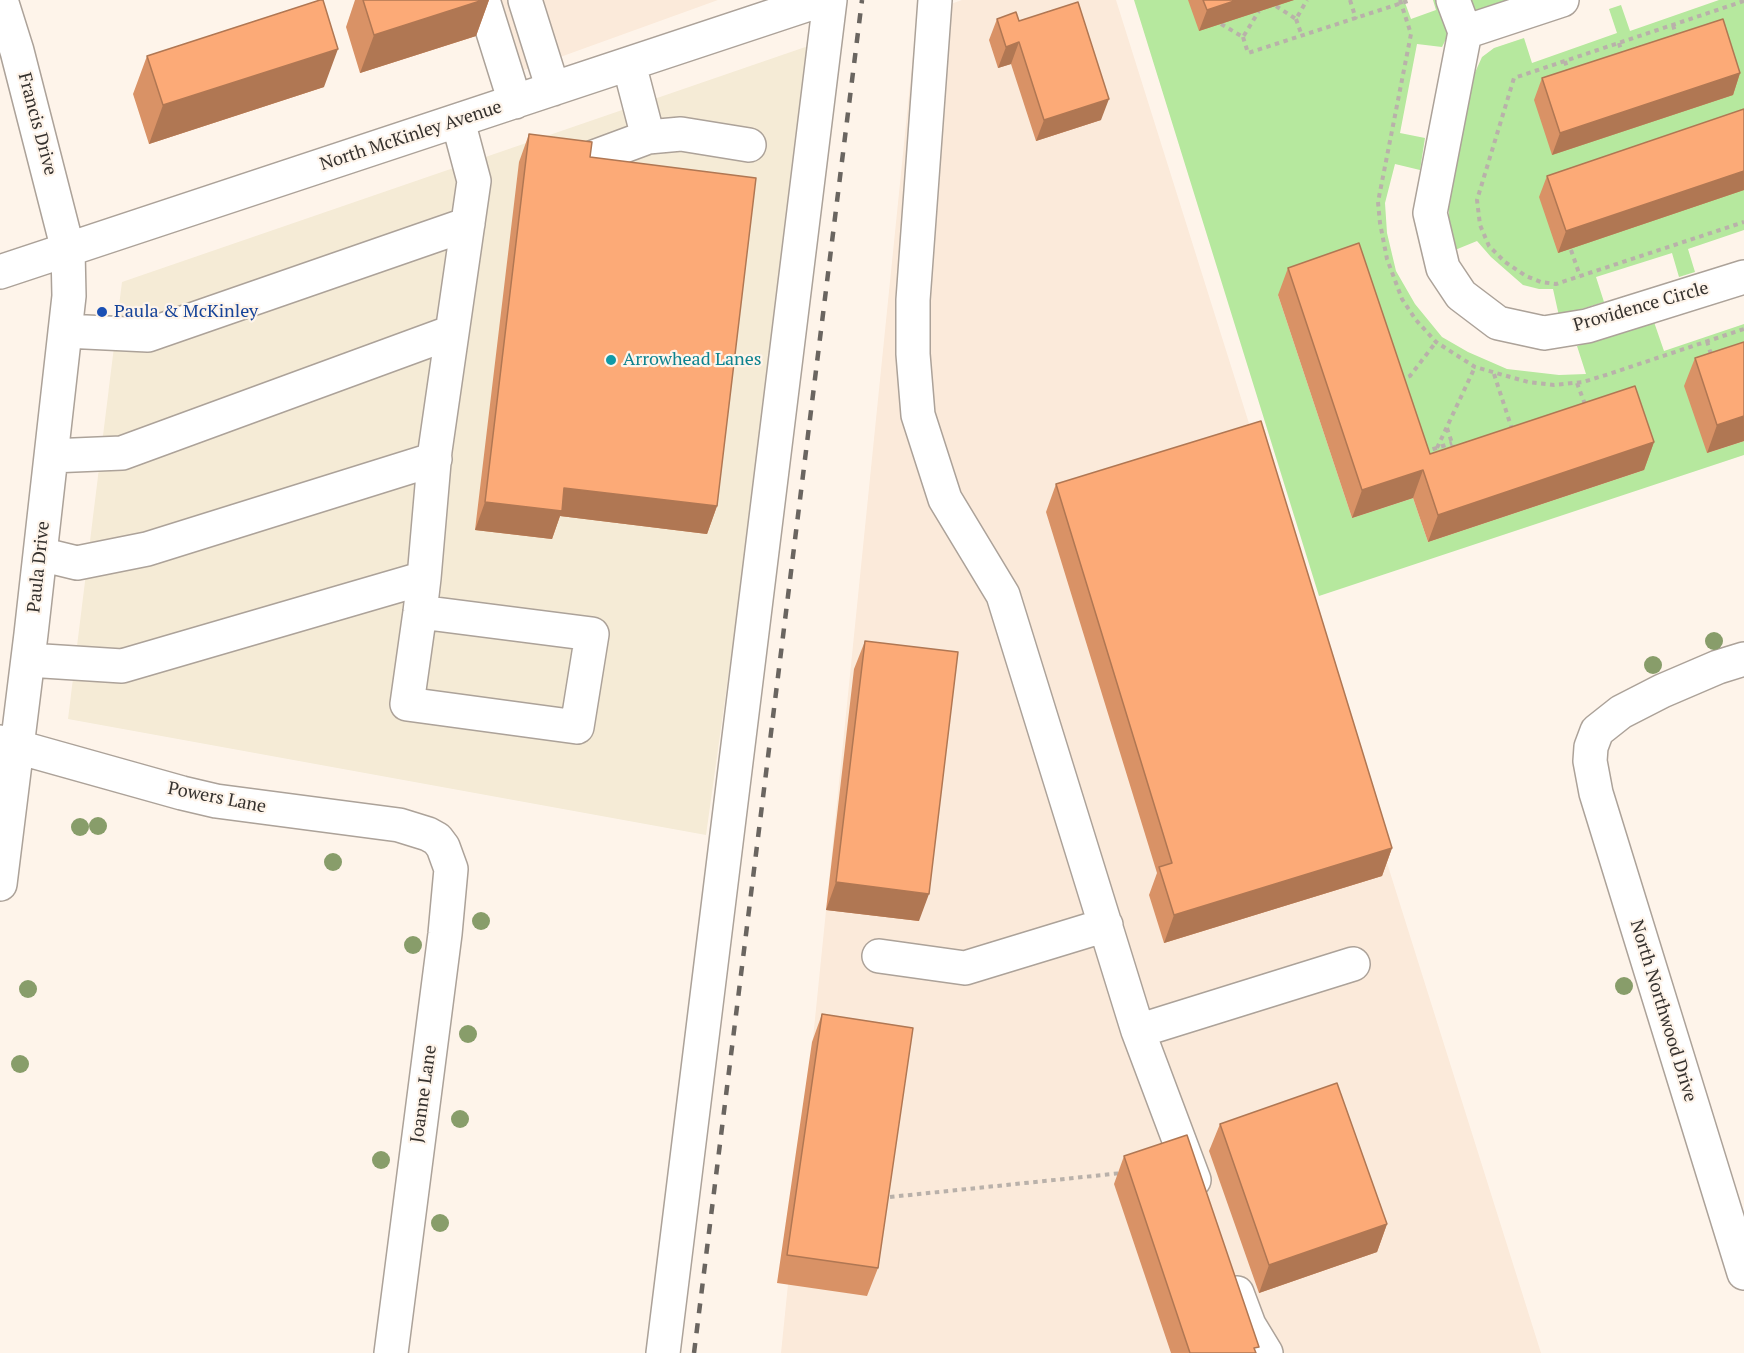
<!DOCTYPE html>
<style>
body{margin:0}
canvas{display:block;background:#fef4ea}
</style>
<canvas width="1744" height="1353"></canvas>
<script>
const ctx = document.querySelector('canvas').getContext('2d');
ctx.lineJoin = 'round';
function fillPath(path, color) { ctx.fillStyle = color; ctx.fill(path, 'evenodd'); }
const poly = rows => new Path2D(rows.map(r => 'M' + r).join(''));
function stroke(path, color, width, dash) { ctx.strokeStyle = color; ctx.lineWidth = width; ctx.lineCap = dash ? 'butt' : 'round'; ctx.setLineDash(dash || []); ctx.stroke(path); }
function write(font, color, halo, rows, align = 'center') {
  ctx.font = font + ' "PT Serif",serif'; ctx.lineWidth = 4.5; ctx.setLineDash([]); ctx.textBaseline = 'middle'; ctx.strokeStyle = halo; ctx.fillStyle = color; for (const [text, x, y, turn = 0] of rows) {
    ctx.save(); ctx.translate(x, y); ctx.rotate((+turn || 0) * Math.PI / 180); ctx.textAlign = isNaN(turn) ? turn : align; if (halo) ctx.strokeText(text, 0, 0); ctx.fillText(text, 0, 0); ctx.restore();
  }
}
const commercial = poly([
 [817,43,706,835,68,719,122,282]
]);
const built = poly([
 [494,0,718,0,516,73],
 [962,0,1116,0,1541,1353,781,1353,917,16]
]);
const green = poly([
 [1134,0,1404,0,1411,19,1436,10,1433,0,1513,0,1452,27,1442,47,1417,44,1400,133,1425,138,1420,170,1395,164,1385,203,1387,233,1396,271,1415,304,1442,337,1468,352,1507,369,1559,375,1586,374,1577,346,1654,322,1664,351,1744,324,1744,366,1707,453,1744,441,1744,455,1319,596],
 [1278,295,1420,482,1644,470,1428,542,1413,498,1352,518],
 [1719,0,1744,0,1744,230,1688,249,1695,272,1679,277,1672,253,1596,277,1604,302,1559,316,1553,289,1539,289,1523,285,1491,257,1477,241,1455,250,1450,235,1448,198,1473,77,1482,57,1494,48,1524,38,1532,63,1617,33,1609,9,1621,5,1630,31]
]);
const path = poly([
 [1350,0,1356,19],
 [1400,0,1411,34,1378,202,1380,223,1387,259,1402,299,1416,320,1436,342,1475,367,1528,382,1554,385,1583,382,1609,374,1744,329],
 [1744,1,1514,78,1477,200,1480,225,1489,246,1505,262,1526,276,1541,282,1556,284,1744,222],
 [1276,6,1296,19,1307,0],
 [1296,19,1302,36],
 [1221,24,1243,37,1259,11],
 [1673,25,1677,38],
 [1243,37,1248,53,1411,0],
 [1619,43,1623,57],
 [1565,61,1569,75],
 [1571,250,1580,276],
 [1707,341,1712,358],
 [1494,374,1512,429],
 [1400,380,1410,376,1436,342],
 [1577,383,1586,407],
 [1447,428,1454,449],
 [1437,448,1475,367],
 [1424,452,1452,443],
 [890,1197,1122,1173]
]);
const minor = poly([
 [483,0,515,102],
 [525,0,553,89],
 [935,0,913,300,913,354,918,415,945,499,1003,595,1138,1031,1194,1180],
 [1453,0,1465,32,1430,213,1443,268,1461,295,1498,323,1544,333,1587,326,1744,277],
 [1465,32,1562,0],
 [629,64,648,137],
 [594,157,648,137,681,134,749,145],
 [0,272,821,0],
 [65,331,148,335,468,224],
 [51,456,122,453,452,332],
 [40,554,77,563,147,549,435,459],
 [420,612,592,634,577,727,407,704,420,612,424,578],
 [1744,659,1718,667,1662,691,1621,712,1597,731,1591,747,1590,761,1596,793,1744,1273],
 [28,660,122,666,424,578,435,451,474,181,458,121],
 [0,742,182,793,216,801,399,825,428,834,437,839,443,847,451,869,445,934,391,1353],
 [0,884,31,634,69,296,68,250,17,51,1,0],
 [879,956,965,968,1106,925],
 [1138,1031,1353,964],
 [1237,1293,1249,1325,1266,1353],
 [663,1353,830,0]
]);
const rail = poly([
 [694,1353,862,0]
]);
const trees = [
 [1714,641],
 [1653,665],
 [98,826],
 [80,827],
 [333,862],
 [481,921],
 [413,945],
 [1624,986],
 [28,989],
 [468,1034],
 [20,1064],
 [460,1119],
 [381,1160],
 [440,1223]
];
const wall = poly([
 [355,0,489,0,476,36,360,73,346,27],
 [1188,0,1294,0,1199,31],
 [997,19,1019,21,1101,120,1036,141,1011,64,998,68,989,40],
 [147,56,324,87,149,144,133,94],
 [1740,73,1733,95,1552,155,1534,100,1542,78],
 [1744,109,1744,190,1558,253,1539,197,1547,176],
 [529,134,590,157,717,506,707,534,560,516,552,539,475,530,519,162],
 [1288,268,1430,454,1654,442,1644,470,1428,542,1413,498,1352,518,1278,295],
 [1695,358,1744,441,1707,453,1684,386],
 [1056,484,1392,848,1382,876,1164,943,1149,895,1157,873,1046,512],
 [865,641,919,921,826,910,854,669],
 [822,1014,878,1268,867,1296,777,1283,812,1042],
 [1220,1124,1387,1224,1377,1252,1259,1293,1209,1151],
 [1124,1156,1256,1353,1171,1353,1114,1184]
]);
const shadedWall = poly([
 [483,0,489,0,476,36,360,73,374,35],
 [1237,0,1294,0,1199,31,1207,10],
 [1019,42,1011,64,998,68,1006,47],
 [338,49,324,87,149,144,163,105],
 [1740,73,1733,95,1552,155,1560,133],
 [1109,99,1101,120,1036,141,1044,120],
 [1744,171,1744,190,1558,253,1566,231],
 [1744,416,1744,441,1707,453,1717,425],
 [1654,442,1644,470,1428,542,1438,515],
 [1423,470,1413,498,1352,518,1362,490],
 [564,488,717,506,707,534,560,516,552,539,475,530,485,502],
 [1392,848,1382,876,1164,943,1174,915],
 [836,882,929,894,919,921,826,910],
 [1387,1224,1377,1252,1259,1293,1269,1265]
]);
const building = poly([
 [320,0,323,0,338,49,163,105,147,56,320,0],
 [363,0,483,0,374,35,363,0],
 [1203,0,1237,0,1207,10,1203,0],
 [1078,2,1109,99,1044,120,1019,42,1006,47,997,19,1016,12,1019,21,1078,2],
 [1723,19,1740,73,1560,133,1542,78,1723,19],
 [1744,109,1744,171,1566,231,1547,176,1744,109],
 [529,134,592,142,590,157,756,178,717,506,564,488,562,511,485,502,529,134],
 [1359,243,1430,454,1635,386,1654,442,1438,515,1423,470,1362,490,1288,268,1359,243],
 [1744,342,1744,416,1717,425,1695,358,1744,342],
 [1261,421,1392,848,1174,915,1159,867,1172,863,1056,484,1261,421],
 [865,641,958,652,929,894,836,882,865,641],
 [822,1014,913,1028,878,1268,787,1255,822,1014],
 [1337,1083,1387,1224,1269,1265,1220,1124,1337,1083],
 [1187,1135,1259,1347,1254,1348,1256,1353,1190,1353,1124,1156,1187,1135]
]);
const markers = [
 [102,312,6,"#1a4fb4"],
 [611,360,6,"#0f9aa8"]
];
const streetNames = [
 ["Francis Drive",37,124,75],
 ["North McKinley Avenue",411,136,-18],
 ["Providence Circle",1641,307,-16],
 ["Paula Drive",39,567,-84],
 ["Powers Lane",217,798,11],
 ["North Northwood Drive",1663,1011,73],
 ["Joanne Lane",424,1094,-82]
];
const transitNames = [
 ["Paula & McKinley",114,312]
];
const cultureNames = [
 ["Arrowhead Lanes",623,360]
];
fillPath(commercial, '#f5ebd6');
fillPath(built, '#fbeada');
fillPath(green, '#b6e89e');
stroke(minor, '#aca299', 36);
stroke(path, '#b9b1aa', 4, [4.5, 4.5]);
stroke(minor, '#fff', 33);
stroke(rail, '#6a6560', 4.5, [10, 10]);
ctx.fillStyle = '#889d6a';
for (const [x, y] of trees) { ctx.beginPath(); ctx.arc(x, y, 9, 0, 2 * Math.PI); ctx.fill(); }
fillPath(wall, '#d99266');
fillPath(shadedWall, '#b07753');
fillPath(building, '#fcaa77');
stroke(building, '#b07753', 1.5);
for (const [x, y, r, color] of markers) { const dot = new Path2D(); dot.arc(x, y, r, 0, 2 * Math.PI); ctx.fillStyle = color; ctx.fill(dot); stroke(dot, '#fef4ea', 2); }
write('18px', '#35312e', '#fef4ea', streetNames);
write('18px', '#164399', '#fef4ea', transitNames, 'left');
write('18px', '#0d838f', '#fef4ea', cultureNames, 'left');
</script>
